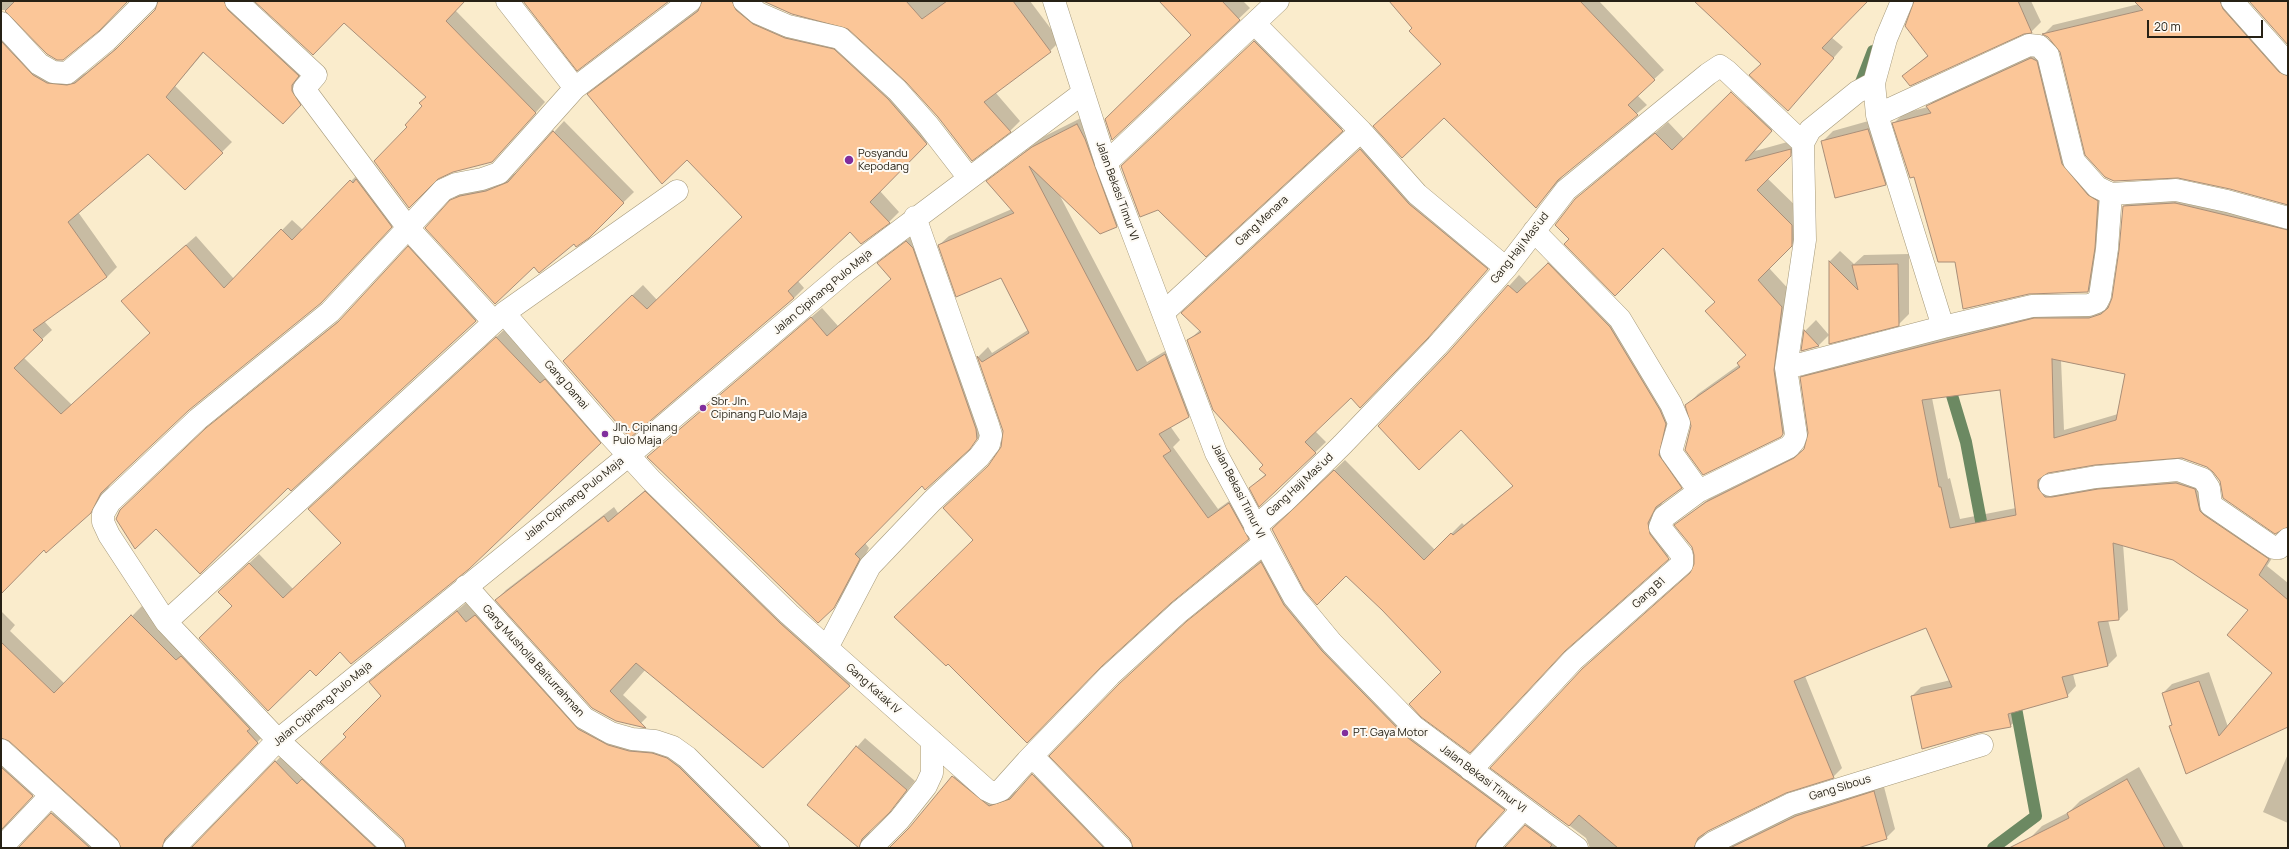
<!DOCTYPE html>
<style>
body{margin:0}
#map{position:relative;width:2289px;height:849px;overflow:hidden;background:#faeccc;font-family:Manrope,sans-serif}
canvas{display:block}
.frame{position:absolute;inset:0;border:2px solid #262115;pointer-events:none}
.scale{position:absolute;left:2147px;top:20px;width:116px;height:18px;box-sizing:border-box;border:2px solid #262115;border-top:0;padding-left:5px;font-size:12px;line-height:14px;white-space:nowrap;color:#262115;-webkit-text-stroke:3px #fdfaf4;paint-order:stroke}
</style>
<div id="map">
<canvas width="2289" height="849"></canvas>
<div class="frame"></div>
<div class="scale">20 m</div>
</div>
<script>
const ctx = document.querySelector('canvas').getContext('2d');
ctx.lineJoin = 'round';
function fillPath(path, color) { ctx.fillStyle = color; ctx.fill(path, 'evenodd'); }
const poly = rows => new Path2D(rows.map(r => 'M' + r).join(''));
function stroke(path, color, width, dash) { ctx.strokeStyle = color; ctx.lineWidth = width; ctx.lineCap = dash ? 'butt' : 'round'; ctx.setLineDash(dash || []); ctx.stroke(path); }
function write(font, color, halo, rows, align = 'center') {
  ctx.font = font + ' Manrope,sans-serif'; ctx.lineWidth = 4; ctx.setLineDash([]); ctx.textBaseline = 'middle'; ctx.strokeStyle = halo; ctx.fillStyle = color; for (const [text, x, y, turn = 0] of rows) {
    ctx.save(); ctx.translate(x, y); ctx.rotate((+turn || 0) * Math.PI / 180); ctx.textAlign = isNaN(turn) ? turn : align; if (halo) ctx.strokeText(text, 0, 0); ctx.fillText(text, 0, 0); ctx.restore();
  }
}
const shadow = poly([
 [1,1,127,1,47,53,5,10,1,10],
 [158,1,238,1,308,65,310,94,293,113,204,52,175,86,232,142,185,189,148,153,78,212,117,267,107,277,44,321,52,330,23,357,72,405,151,333,133,291,196,236,234,279,292,220,303,230,361,171,401,216,331,291,189,409,111,483,101,502,90,513,44,549,1,592,1,18,40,63,77,76,86,73,126,40,156,10],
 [256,1,464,1,455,10,545,102,502,151,408,127,424,106,427,97,344,22],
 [703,1,748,1,844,40,936,133,880,191,899,212,889,222,861,243,850,231,798,281,804,288,794,298,630,437,574,351,643,285,657,300,743,217,688,159,589,94,599,84,700,8],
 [765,1,1030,1,1060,41,1050,51,995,92,1020,121,1010,131,939,117,907,81,849,28],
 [1161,1,1243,1,1250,8,1112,139,1193,35],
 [1390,1,1599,1,1664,70,1637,95,1647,105,1564,175,1536,207,1442,64],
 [1695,1,1867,1,1831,37,1843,47,1788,110,1762,64],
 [1920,1,2031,1,2041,22,2031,32,2024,33,1904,76,1928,55],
 [2136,1,2233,1,2288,63,2288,204,2061,51,2048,36,2044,34,2053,25,2139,4],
 [1265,31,1353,119,1206,256,1133,156],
 [2042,48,2072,154,2108,191,2098,281,2088,291,2029,293,1956,261,1915,176,1894,123,1904,113,1928,107,1937,96],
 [1759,96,1782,118,1755,151,1802,138,1802,143,1767,178,1803,213,1803,233,1769,268,1794,295,1793,424,1781,436,1692,426,1686,406,1698,394,1740,364,1747,355,1716,302,1663,247,1570,239,1576,199,1668,122,1684,139,1740,113],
 [1087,115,1126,216,1116,226,1059,194,1147,362,1175,345,1198,406,1188,416,1170,426,1180,440,1173,447,1218,509,1239,494,1258,529,1248,539,974,540,990,465,1002,447,1004,431,978,357,988,347,992,353,1028,330,1001,276,939,245,949,236,1012,209,987,182,1043,137],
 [1879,118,1896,173,1885,184,1822,142,1833,131],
 [564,121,634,192,588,237,574,243,534,266,451,201,462,190,497,181,518,172],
 [1371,140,1497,259,1438,326,1351,396,1315,431,1326,442,1260,505,1250,488,1266,474,1265,465,1188,341,1200,330,1193,303],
 [2185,194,2288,219,2288,526,2220,481,2208,466,2182,457,2095,464,2048,472,2047,477,2186,474,2210,502,2278,549,2267,566,2288,583,2288,726,2187,772,2171,726,2173,724,2163,693,2172,684,2209,672,2228,727,2273,673,2250,610,2173,559,2123,544,2128,610,2119,619,2108,620,2117,656,2107,666,2073,674,2076,686,2067,696,2018,710,2020,717,2010,726,1912,696,1921,687,1951,680,1927,627,1805,676,1842,768,1833,777,1785,792,1706,832,1702,839,1708,848,1590,848,1586,838,1492,768,1592,660,1692,572,1695,565,1695,554,1693,547,1676,525,1716,493,1805,449,1809,433,1801,378,1810,368,2044,310,2099,309,2110,305,2113,298,2120,250,2124,206,2133,197],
 [2061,360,2127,373,2118,414,2064,430],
 [2001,389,2016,508,1960,519,1950,478,1948,479,1932,398],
 [917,232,986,418,980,437,922,485,865,543,869,548,844,596,818,622,648,457,822,308,838,326,891,279,878,263],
 [418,238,485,311,476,321,291,490,288,487,131,500,217,419,347,314],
 [1840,251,1854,264,1864,255,1909,254,1909,314,1898,325,1830,343,1830,261],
 [1559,253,1670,399,1669,444,1692,477,1664,500,1658,511,1679,547,1568,646,1442,672,1383,609,1283,519,1345,460,1435,550,1462,523,1464,525,1514,485,1447,355,1519,275,1528,284],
 [1816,320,1829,335,1818,346,1802,350,1805,331],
 [506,328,610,433,340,650,234,606,229,582,259,554,294,590,342,543,319,500],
 [655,482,859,676,763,766,646,669,623,695,647,717,638,726,496,600,506,590,614,507,618,513],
 [1270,553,1332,642,1514,800,1487,829,1484,842,1488,848,1144,848,1133,843,1051,756,1129,675,1198,612],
 [466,603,475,613,485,606,587,720,662,744,779,848,406,848,407,845,347,737,383,696,370,682],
 [142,606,267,732,175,828,172,837,161,848,122,848,118,838,10,740,1,737,1,611,15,625,10,631,65,684],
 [865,738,915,781,899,801,871,829,868,838,859,847,857,747],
 [1,746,42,785,1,831],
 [285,752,395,848,215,848,203,837],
 [2288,754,2288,823,2263,812],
 [1042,766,1124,848,890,848,909,829,962,767,999,798,1019,790],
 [2139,767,2184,848,2010,848,2030,838,2042,826,2069,812,2080,801],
 [1883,783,1895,829,1886,838,1855,848,1725,848,1806,807],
 [62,803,112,848,18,848],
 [1535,816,1578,848,1505,848]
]);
const stream = poly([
 [1862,92,1860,85,1873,51],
 [1948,382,1966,442,1984,537],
 [1993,848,2036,816,2014,697]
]);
const building = poly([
 [15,1,128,1,99,31,63,60,57,60,47,54,5,11,15,1],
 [158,1,224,1,228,10,299,76,292,85,292,91,301,105,283,124,203,52,166,97,223,153,185,190,148,154,68,222,107,277,33,330,43,340,14,368,61,414,150,333,121,301,186,245,224,288,281,229,292,240,350,180,353,183,356,179,392,227,321,303,189,410,101,493,91,513,46,553,44,550,1,594,1,41,33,75,47,83,67,85,75,83,116,49,155,10,158,1],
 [254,1,465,1,446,21,536,113,492,162,453,172,438,179,409,208,374,161,407,127,405,125,422,106,419,103,426,97,344,23,313,55,254,1],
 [523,1,669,1,577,71,523,1],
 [702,1,732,1,736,10,753,24,785,38,834,49,888,99,927,144,870,202,890,223,861,244,850,232,788,291,794,298,630,438,563,361,632,295,647,309,742,217,687,160,662,184,587,94,698,11,702,1],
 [763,1,906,1,922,19,947,1,1013,1,1051,52,984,102,1011,132,972,161,938,117,906,82,848,29,792,14,763,1],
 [1159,1,1222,1,1240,20,1112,140,1105,119,1191,35,1159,1],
 [1389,1,1580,1,1655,80,1628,105,1638,115,1558,180,1536,208,1444,118,1402,158,1373,126,1441,64,1409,31,1412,28,1389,1],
 [1694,1,1868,1,1822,48,1834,58,1788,111,1749,75,1761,64,1694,1],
 [1914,1,2018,1,2032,33,2024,34,1910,86,1902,76,1928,56,1905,26,1914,1],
 [2134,1,2220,1,2223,9,2279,72,2288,76,2288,205,2230,189,2178,178,2114,181,2105,177,2085,155,2060,52,2048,37,2042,34,2143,10,2134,1],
 [2249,1,2288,1,2288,45,2249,1],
 [1254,41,1343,131,1206,257,1158,210,1140,217,1121,166,1254,41],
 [2031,58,2037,61,2062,164,2088,195,2098,201,2095,248,2088,292,2029,294,1963,309,1955,262,1938,262,1914,177,1910,178,1892,123,1931,113,1926,106,2031,58],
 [1731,92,1772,131,1745,161,1791,149,1791,156,1757,190,1792,225,1792,246,1758,280,1782,307,1774,370,1783,434,1781,437,1703,475,1685,450,1691,426,1685,405,1740,367,1737,363,1746,355,1705,311,1715,302,1663,248,1615,296,1564,244,1569,239,1555,225,1575,199,1655,133,1672,150,1731,92],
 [1077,124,1085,139,1117,227,1100,234,1029,166,1137,371,1165,354,1189,417,1159,434,1171,451,1163,456,1208,518,1229,503,1249,539,1171,603,1102,666,1027,743,948,664,946,666,894,617,973,540,943,508,988,466,1001,447,1003,431,977,356,982,362,1029,333,1001,278,956,297,938,245,1014,213,986,181,1032,147,1077,124],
 [1868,129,1886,185,1835,198,1821,141,1868,129],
 [553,131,624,203,589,238,576,247,574,244,539,273,534,267,495,304,425,228,450,200,460,196,486,191,508,182,553,131],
 [1360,149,1409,204,1488,269,1428,338,1360,408,1351,398,1305,442,1316,453,1259,507,1249,488,1266,475,1259,469,1263,465,1213,410,1187,340,1201,332,1181,313,1360,149],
 [2175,203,2288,230,2288,527,2275,534,2223,498,2220,481,2213,472,2207,467,2182,458,2095,465,2048,473,2038,480,2038,488,2045,497,2052,497,2098,489,2176,483,2195,489,2200,511,2204,515,2269,559,2259,575,2288,600,2288,727,2186,774,2169,726,2172,725,2162,693,2199,681,2219,736,2272,673,2227,635,2248,610,2173,560,2113,543,2119,620,2098,622,2108,666,2062,677,2068,697,2008,714,2011,727,1978,733,1922,749,1911,696,1952,687,1926,628,1870,650,1794,681,1834,778,1786,793,1708,831,1698,838,1694,848,1618,848,1579,815,1569,826,1490,768,1582,669,1690,573,1694,564,1694,555,1692,547,1674,525,1706,502,1794,458,1804,449,1808,433,1800,377,2034,318,2089,318,2101,314,2108,308,2112,298,2119,250,2123,206,2175,203],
 [2052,359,2125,374,2116,420,2054,438,2052,359],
 [2000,390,2016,515,1950,528,1941,487,1939,487,1922,400,2000,390],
 [906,241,913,248,976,429,977,439,970,449,925,490,922,486,855,554,860,559,834,608,818,623,647,457,811,317,827,336,891,279,877,263,906,241],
 [408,246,476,321,291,491,288,488,200,574,156,529,135,549,116,519,120,510,206,428,338,322,408,246],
 [1829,261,1858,290,1852,265,1898,264,1899,326,1829,344,1829,261],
 [1548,263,1610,327,1660,410,1666,424,1659,455,1682,488,1656,507,1648,523,1650,534,1669,559,1565,651,1470,753,1421,717,1409,704,1441,672,1382,610,1346,576,1317,605,1304,590,1272,529,1334,470,1424,560,1451,533,1453,535,1513,486,1461,430,1419,470,1378,426,1446,355,1508,285,1517,293,1548,263],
 [1804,330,1819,346,1801,351,1804,330],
 [496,337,540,383,545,379,601,443,469,569,351,664,340,652,316,676,310,670,268,711,199,638,232,606,218,592,249,563,283,598,341,543,308,509,496,337],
 [645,491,780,623,850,686,763,768,636,663,610,691,646,728,616,721,592,708,495,600,604,516,608,522,645,491],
 [1261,562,1284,605,1322,651,1404,735,1505,810,1478,840,1475,848,1133,848,1130,839,1049,756,1119,684,1187,621,1261,562],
 [457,611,466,622,475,615,578,729,608,745,629,751,652,753,667,758,679,767,760,848,406,848,403,839,320,762,346,737,343,734,381,696,369,682,457,611],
 [131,615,176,660,181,656,250,729,247,731,258,743,165,839,162,848,121,848,117,839,9,741,1,738,1,642,54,693,131,615],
 [856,746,907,790,890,812,862,839,859,848,807,805,856,746],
 [275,761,297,784,302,779,376,848,191,848,275,761],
 [1,767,33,796,1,830,1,767],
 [1032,774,1104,848,889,848,909,828,952,776,989,806,1010,799,1032,774],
 [2127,779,2165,848,2009,848,2069,818,2067,813,2127,779],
 [1874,791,1887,839,1858,848,1730,848,1796,816,1874,791],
 [51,813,90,848,18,848,51,813],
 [1525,825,1552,845,1549,848,1504,848,1525,825]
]);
const street = poly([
 [236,1,316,75,304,89,408,228,494,322],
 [507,1,575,88],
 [744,1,758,13,788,26,840,38,897,90,928,125,969,178],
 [1902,1,1886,39,1874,83,1877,115,1943,327,2032,306,2089,305,2097,302,2100,296,2107,249,2111,194],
 [2232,1,2288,64],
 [1,23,39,64,53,72,67,73,107,40,146,1],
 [1255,24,1361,131,1417,194,1506,268],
 [1877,115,2029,45,2039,46,2048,55,2074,161,2097,187,2111,194,2176,190,2227,201,2288,218],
 [1106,163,1278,1],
 [1534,231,1620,319,1671,404,1679,423,1671,452,1699,491],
 [1164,312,1361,131],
 [504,313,609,434,651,480,789,614,987,790,993,793,1001,790,1027,761,1038,762,1121,848],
 [1786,368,1943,327],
 [2050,485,2096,477,2178,470,2203,479,2209,488,2211,505,2274,548,2279,548,2288,539],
 [1255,527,1284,502,1342,445,1437,346,1506,268,1566,190,1708,74,1720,66,1727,71,1803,143],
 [466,586,584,718,611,733,632,739,655,741,673,747,687,757,778,848],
 [166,622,504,313,677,191],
 [827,648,870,566,932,501,979,457,989,444,991,435,988,425,915,217],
 [1,750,109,848],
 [1027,761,1110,675,1179,612,1264,543],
 [1471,770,1573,660,1682,564,1682,555,1660,527,1664,517,1699,491,1789,447,1794,441,1796,435,1786,368,1805,240,1803,143,1810,130,1857,92,1874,83],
 [1,848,50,796],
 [174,848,278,740,628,456,846,271,1083,93],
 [394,848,278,740,166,622,109,535,103,522,103,514,110,502,198,419,330,312,443,190,456,184,482,179,499,173,575,88,690,1],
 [871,848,899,820,926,786,932,773,932,741],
 [1487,848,1523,809],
 [1706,848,1714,842,1791,804,1982,745]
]);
const secondary = poly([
 [1054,1,1106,163,1216,453,1294,597,1332,643,1413,726,1577,848]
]);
const markers = [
 [849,160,5,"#812e9d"],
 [703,408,4,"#812e9d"],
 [605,434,4,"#812e9d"],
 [1345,733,4,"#812e9d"]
];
const poiNames = [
 ["Posyandu",858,154],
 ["Kepodang",858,167],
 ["Sbr. Jln.",711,402],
 ["Cipinang Pulo Maja",711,415],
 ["Jln. Cipinang",613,428],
 ["Pulo Maja",613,441],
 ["PT. Gaya Motor",1353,733]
];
const streetNames = [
 ["Jalan Bekasi Timur VI",1117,191,70],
 ["Gang Menara",1262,221,-43],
 ["Gang Haji Mas'ud",1520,248,-52],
 ["Jalan Cipinang Pulo Maja",823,292,-40],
 ["Gang Damai",566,385,49],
 ["Gang Haji Mas'ud",1300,485,-43],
 ["Jalan Bekasi Timur VI",1238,491,63],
 ["Jalan Cipinang Pulo Maja",574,499,-39],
 ["Gang B1",1649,593,-42],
 ["Gang Musholla Baiturrahman",533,661,48],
 ["Gang Katak IV",873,689,42],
 ["Jalan Cipinang Pulo Maja",323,704,-40],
 ["Jalan Bekasi Timur VI",1483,779,37],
 ["Gang Sibous",1840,788,-17]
];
fillPath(shadow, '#0003');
stroke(stream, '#6c8962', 12);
fillPath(building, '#fbc698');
stroke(building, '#a98e78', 1);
stroke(street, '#a5997a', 23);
stroke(secondary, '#a5997a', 23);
stroke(street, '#fff', 22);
stroke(secondary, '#fff', 22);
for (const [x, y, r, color] of markers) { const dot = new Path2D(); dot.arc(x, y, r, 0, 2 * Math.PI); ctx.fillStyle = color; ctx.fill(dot); stroke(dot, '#fdfaf4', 1.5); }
write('11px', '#262115', '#fdfaf4', poiNames, 'left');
write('11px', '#262115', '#fdfaf4', streetNames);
</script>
